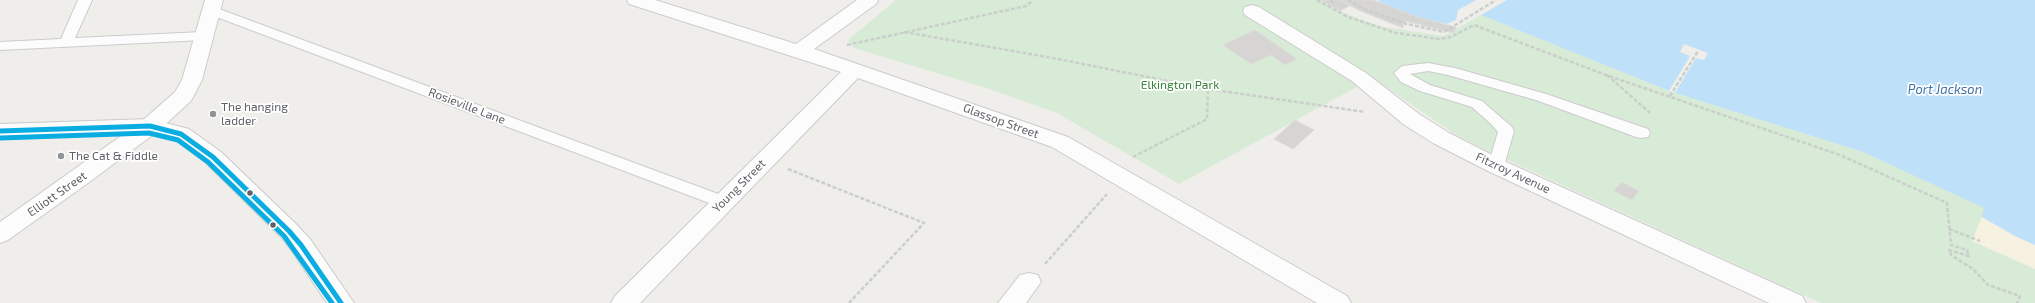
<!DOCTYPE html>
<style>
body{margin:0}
canvas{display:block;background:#efeeea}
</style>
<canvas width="2035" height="303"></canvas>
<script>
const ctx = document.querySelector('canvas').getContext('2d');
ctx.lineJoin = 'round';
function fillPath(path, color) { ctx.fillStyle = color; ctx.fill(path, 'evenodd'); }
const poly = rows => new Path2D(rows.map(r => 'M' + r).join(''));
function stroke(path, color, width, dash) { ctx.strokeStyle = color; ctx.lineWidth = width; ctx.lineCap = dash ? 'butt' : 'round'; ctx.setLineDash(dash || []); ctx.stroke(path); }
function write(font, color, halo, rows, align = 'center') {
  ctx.font = font + ' "Exo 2",sans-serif'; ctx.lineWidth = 3.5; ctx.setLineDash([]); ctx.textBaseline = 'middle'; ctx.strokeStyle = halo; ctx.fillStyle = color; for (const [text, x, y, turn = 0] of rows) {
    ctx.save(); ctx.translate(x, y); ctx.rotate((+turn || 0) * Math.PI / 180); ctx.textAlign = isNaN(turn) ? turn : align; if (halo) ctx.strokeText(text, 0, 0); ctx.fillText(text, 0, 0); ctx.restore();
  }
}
const green = poly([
 [896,0,1319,0,1342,12,1379,26,1443,36,1481,15,1672,92,1863,152,1985,208,1982,217,2015,236,2035,245,2035,303,1821,303,1490,152,1453,133,1373,78,1179,184,1057,113,989,89,854,48,848,40]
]);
const sand = poly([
 [1982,217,2015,236,2035,245,2035,269,1972,241]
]);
const water = poly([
 [1378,0,1476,0,1458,10,1456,20,1446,24,1419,18,1382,5],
 [1507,0,2035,0,2035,245,2015,236,1982,217,1984,208,1863,152,1672,92,1481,15]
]);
const pier = poly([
 [1684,44,1708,53,1704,60,1696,58,1675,93,1669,91,1690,56,1680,52]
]);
const building = poly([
 [1321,0,1341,0,1351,5,1340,11,1321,0],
 [1341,0,1373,0,1420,18,1456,27,1454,33,1405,21,1403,28,1358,10,1341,0],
 [1255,30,1297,59,1285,65,1271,55,1251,64,1223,45,1255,30],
 [1295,120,1314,130,1293,149,1274,139,1295,120],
 [1621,182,1639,191,1632,200,1614,191,1621,182]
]);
const path = poly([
 [1317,0,1348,17,1396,33,1439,39,1451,37,1474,25,1606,75,1840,155,1947,203,1951,245,1967,250,1969,256,1949,250,1951,255,1973,269,1988,285,2020,296,2017,303],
 [1330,0,1333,2,1336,0],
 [1348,0,1366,10,1407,24,1444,32,1496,0],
 [904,32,1053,58,1208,89,1365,112],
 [847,45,1026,6,1033,0],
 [1607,75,1650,113],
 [1670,96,1698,51],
 [1133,157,1207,119,1208,89],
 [788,169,924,223,849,303],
 [1949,229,1980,241],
 [1045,264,1107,194]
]);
const lane = poly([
 [78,0,92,0,75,38,203,32,208,33,210,36,208,39,203,40,0,50,0,42,61,39,78,0],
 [211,6,729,198,731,202,729,206,723,208,717,206,206,13,204,10,206,7,211,6],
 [1428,63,1455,68,1546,94,1648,129,1650,133,1648,137,1642,138,1636,137,1536,100,1448,75,1428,71,1410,74,1430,85,1482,101,1512,127,1514,131,1504,166,1502,170,1496,172,1490,170,1488,166,1498,132,1490,123,1472,107,1420,91,1401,82,1394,73,1402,66,1428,63]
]);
const street = poly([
 [205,0,223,0,202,80,191,101,158,131,88,183,8,240,0,243,0,222,142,121,175,92,182,80,205,0],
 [627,0,655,0,796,44,857,0,878,0,876,4,814,49,1068,137,1347,296,1351,303,1317,303,1052,147,858,78,640,303,611,303,615,296,841,72,629,4,627,0],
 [1252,5,1259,7,1366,73,1419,114,1449,133,1504,161,1802,296,1806,303,1769,303,1488,171,1433,143,1403,124,1352,81,1245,15,1243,11,1245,7,1252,5],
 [1029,273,1038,275,1041,282,1026,303,998,303,1020,275,1029,273]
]);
const secondary = poly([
 [150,119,189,129,221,152,297,225,310,239,354,303,327,303,292,251,281,237,205,162,174,139,150,133,0,138,0,124,150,119]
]);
const bus1 = poly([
 [0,131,150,126,181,134,213,157,289,231,301,245,341,303]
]);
const bus2 = poly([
 [0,138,149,133,178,140,208,162,284,236,332,303]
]);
const markers = [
 [213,114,4,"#919496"],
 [61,156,4,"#919496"],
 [250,193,3.5,"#5f6368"],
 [273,225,3.5,"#5f6368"]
];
const parkNames = [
 ["Elkington Park",1180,85]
];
const streetNames = [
 ["Rosieville Lane",467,106,21],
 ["Glassop Street",1001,121,20],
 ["Fitzroy Avenue",1513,173,25],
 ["Young Street",739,186,-45],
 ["Elliott Street",57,194,-35]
];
const poiNames = [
 ["The hanging",221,107],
 ["ladder",221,121],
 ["The Cat & Fiddle",69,156]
];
const waterNames = [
 ["Port Jackson",1945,90]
];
fillPath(green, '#d8ebd6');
fillPath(sand, '#f6f1e1');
fillPath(water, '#bfe0f9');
fillPath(pier, '#efeeea');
fillPath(building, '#d6d5d3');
stroke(building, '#deddd9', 1);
stroke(lane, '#cbcccc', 2);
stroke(street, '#cbcccc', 2);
stroke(secondary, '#cacacb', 2);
stroke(path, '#cacfcc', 2.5, [4, 2]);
fillPath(lane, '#fdfcfc');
fillPath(street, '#fdfcfc');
fillPath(secondary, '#fdfcfc');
stroke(bus1, '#0aade2', 5);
stroke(bus2, '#0aade2', 5);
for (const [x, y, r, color] of markers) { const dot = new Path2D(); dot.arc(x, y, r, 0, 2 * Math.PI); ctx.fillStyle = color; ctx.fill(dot); stroke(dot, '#fff', 1.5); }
write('12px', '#348238', '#fff', parkNames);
write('12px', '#5f6368', '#fff', streetNames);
write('12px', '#5f6368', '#fff', poiNames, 'left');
write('italic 13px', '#4174aa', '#fff', waterNames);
</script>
